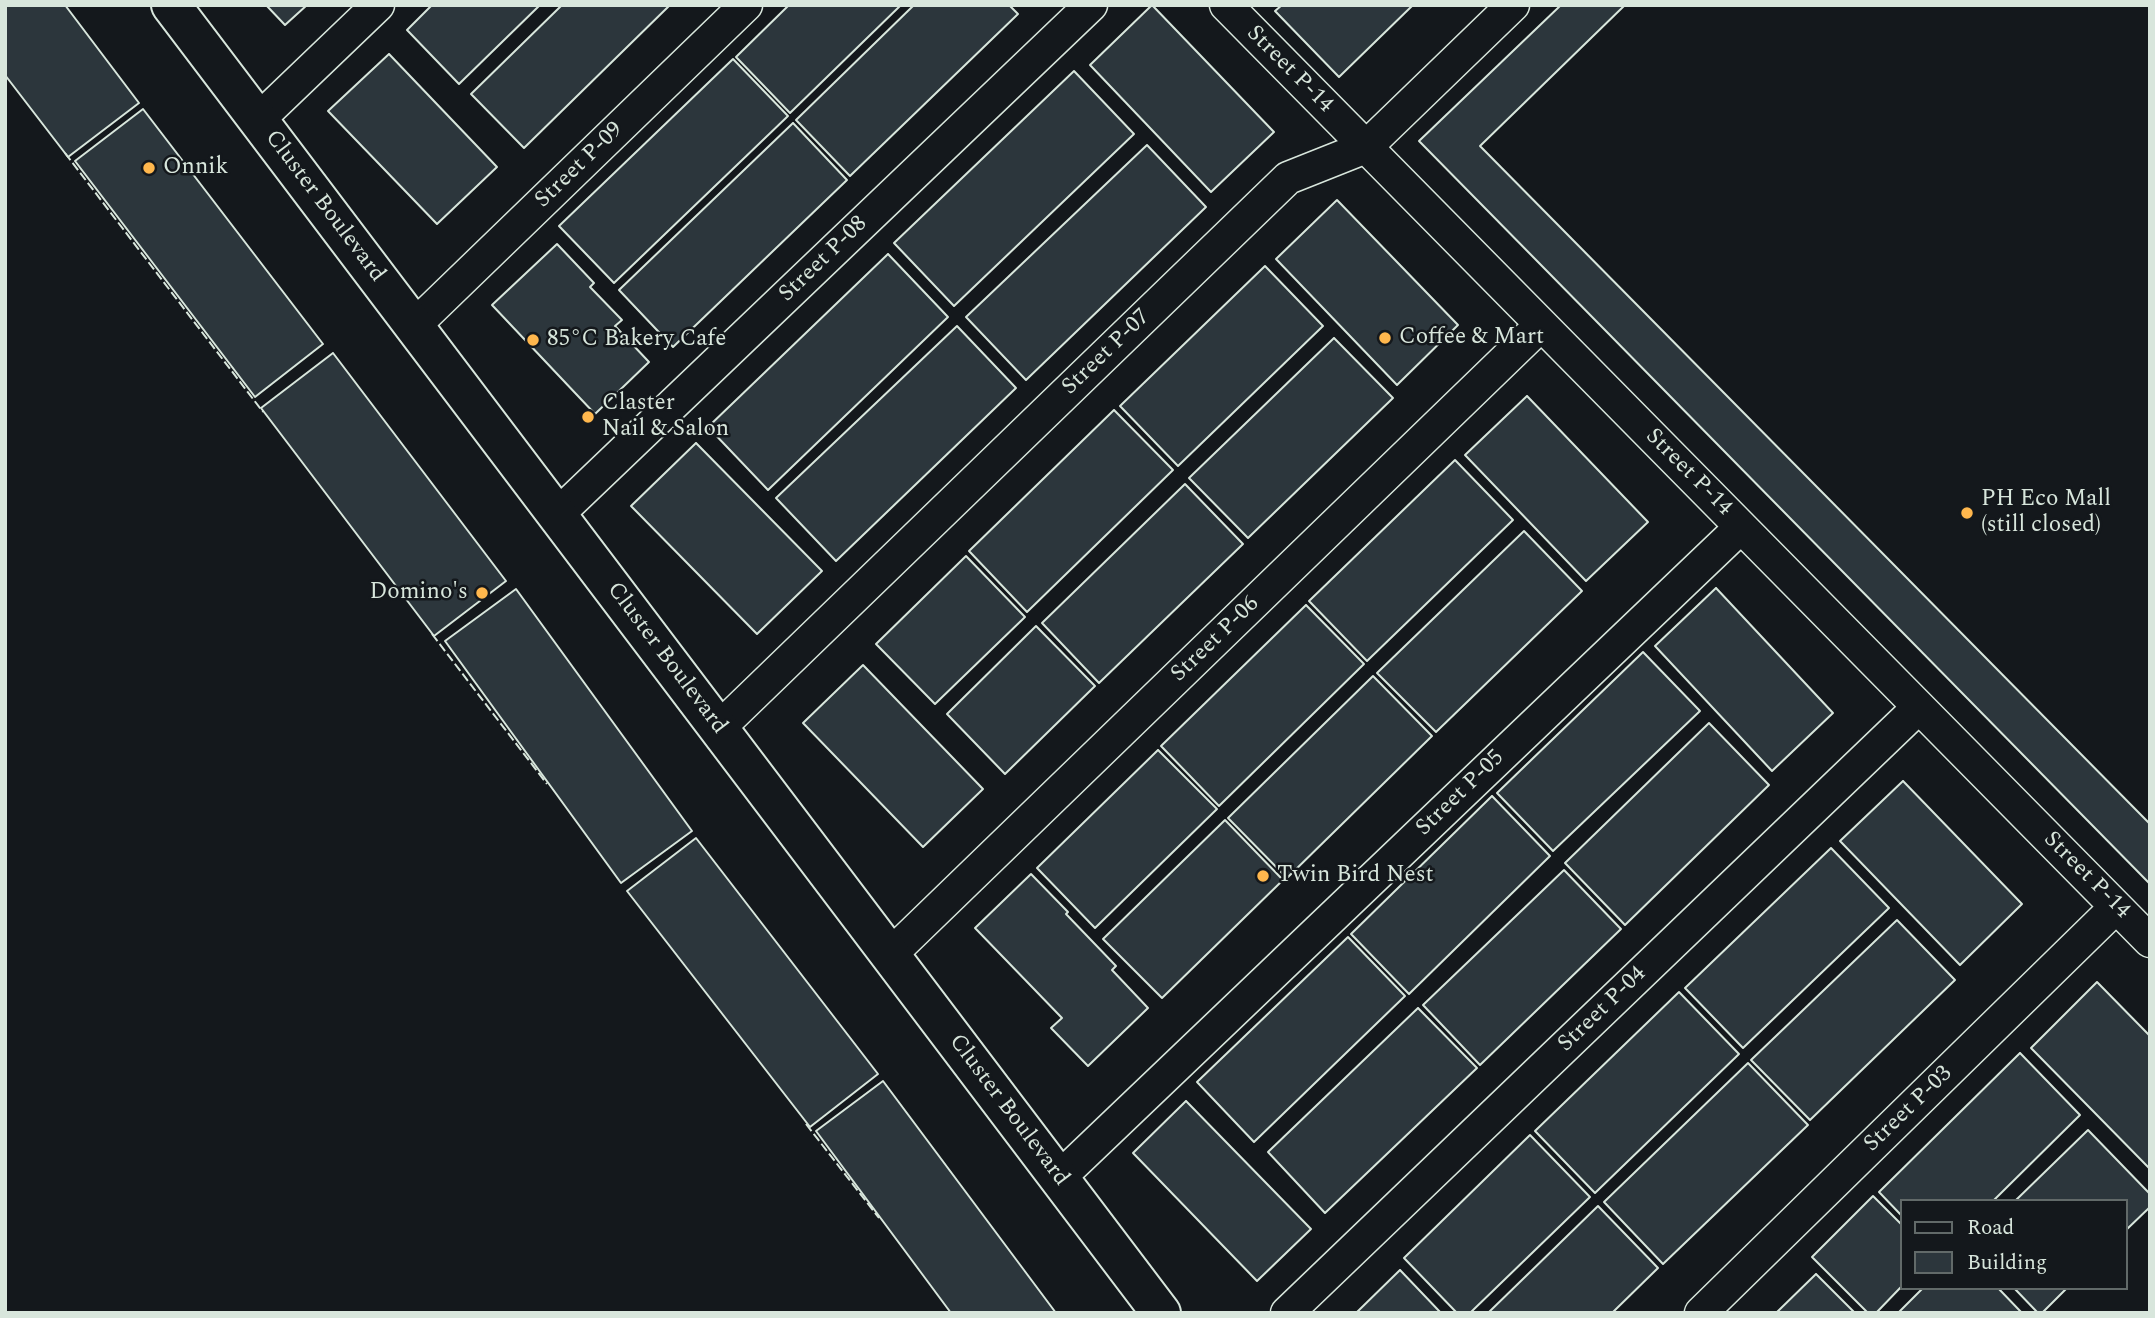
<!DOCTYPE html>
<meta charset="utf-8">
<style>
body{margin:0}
#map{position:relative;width:2155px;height:1318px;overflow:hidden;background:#14181c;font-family:Spectral,serif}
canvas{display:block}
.frame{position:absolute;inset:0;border:7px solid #d8e6dc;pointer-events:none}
.legend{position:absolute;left:1900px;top:1199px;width:228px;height:91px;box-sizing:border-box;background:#14181c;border:2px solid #626a69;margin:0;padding:9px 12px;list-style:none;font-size:21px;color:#d8e6dc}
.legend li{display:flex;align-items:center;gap:14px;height:35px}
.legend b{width:35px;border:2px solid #626a69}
</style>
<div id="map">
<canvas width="2155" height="1318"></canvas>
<div class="frame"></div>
<ul class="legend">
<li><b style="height:9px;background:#14181c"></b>Road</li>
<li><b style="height:19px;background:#2c363c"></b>Building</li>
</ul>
</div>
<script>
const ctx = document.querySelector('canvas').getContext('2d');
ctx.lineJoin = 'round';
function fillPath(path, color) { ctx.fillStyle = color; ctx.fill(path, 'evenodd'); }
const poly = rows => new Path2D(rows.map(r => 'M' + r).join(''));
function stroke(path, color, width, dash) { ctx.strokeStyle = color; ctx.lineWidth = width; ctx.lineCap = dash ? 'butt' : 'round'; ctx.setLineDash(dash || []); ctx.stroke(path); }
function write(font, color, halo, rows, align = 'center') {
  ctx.font = font + ' Spectral,serif'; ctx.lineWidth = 5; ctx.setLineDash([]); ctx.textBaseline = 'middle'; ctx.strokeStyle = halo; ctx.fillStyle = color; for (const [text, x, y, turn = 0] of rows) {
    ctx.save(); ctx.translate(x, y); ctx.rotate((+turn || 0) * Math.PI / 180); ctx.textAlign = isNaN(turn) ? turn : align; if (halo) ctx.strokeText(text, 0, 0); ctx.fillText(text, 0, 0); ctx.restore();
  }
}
const building = poly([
 [5,5,65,5,139,103,68,157,5,75,5,5],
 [266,5,307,5,285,25,266,5],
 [432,5,540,5,459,84,407,30,432,5],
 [562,5,670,5,524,148,471,94,562,5],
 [789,5,901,5,790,113,736,57,789,5],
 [914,5,1009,5,1018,14,850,176,796,120,914,5],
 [1152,5,1274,132,1211,192,1090,65,1152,5],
 [1282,5,1413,5,1339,77,1275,11,1282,5],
 [1561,5,2150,5,2150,884,1419,141,1561,5],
 [1625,5,2150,5,2150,824,1480,146,1625,5],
 [389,54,497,167,437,224,328,111,389,54],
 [733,59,788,116,614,283,559,226,733,59],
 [1074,71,1134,134,954,306,894,243,1074,71],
 [143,109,323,344,255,397,75,161,143,109],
 [793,123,847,180,673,347,619,290,793,123],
 [1147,145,1206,207,1026,380,966,317,1147,145],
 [1337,200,1458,325,1397,385,1276,259,1337,200],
 [557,244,594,283,590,287,622,320,615,326,649,362,595,414,492,305,557,244],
 [888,254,948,317,768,490,708,427,888,254],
 [1265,266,1323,326,1178,466,1120,406,1265,266],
 [957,326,1016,388,836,561,776,498,957,326],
 [1334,338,1393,398,1248,538,1189,478,1334,338],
 [333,353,506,581,434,636,261,408,333,353],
 [1527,396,1648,522,1586,581,1465,455,1527,396],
 [1114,410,1173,470,1027,612,969,551,1114,410],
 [696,443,822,571,757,634,631,506,696,443],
 [1455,460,1513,520,1367,661,1309,601,1455,460],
 [1185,484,1243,544,1099,683,1042,623,1185,484],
 [1524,531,1582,591,1436,732,1377,673,1524,531],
 [966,556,1025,617,935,704,876,644,966,556],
 [1716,588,1833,713,1772,771,1655,646,1716,588],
 [516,589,692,831,621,883,445,641,516,589],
 [1306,605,1364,664,1219,806,1161,746,1306,605],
 [1036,626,1095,686,1005,774,947,714,1036,626],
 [1643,652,1700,711,1553,851,1497,793,1643,652],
 [863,665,983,789,923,847,803,723,863,665],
 [1373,676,1432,736,1287,878,1228,818,1373,676],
 [1709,723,1769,785,1625,925,1565,863,1709,723],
 [1158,750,1217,809,1095,928,1037,868,1158,750],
 [1903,781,2022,904,1960,965,1840,841,1903,781],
 [1492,796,1550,856,1409,994,1351,934,1492,796],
 [1225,820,1283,880,1162,998,1103,939,1225,820],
 [696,838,878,1074,810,1127,627,891,696,838],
 [1831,848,1889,908,1743,1048,1685,988,1831,848],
 [1564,870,1621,929,1480,1065,1423,1005,1564,870],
 [1031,874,1068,912,1066,914,1116,966,1112,970,1148,1008,1088,1066,1051,1028,1062,1018,975,928,1031,874],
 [1897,920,1955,980,1810,1120,1751,1060,1897,920],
 [1348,937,1405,996,1254,1142,1197,1082,1348,937],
 [2097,982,2150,1036,2150,1169,2031,1048,2097,982],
 [1679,992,1739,1054,1595,1193,1535,1131,1679,992],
 [1418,1008,1477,1068,1325,1213,1268,1152,1418,1008],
 [2020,1053,2080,1115,1993,1201,1901,1201,1901,1215,1879,1192,2020,1053],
 [1748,1063,1808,1125,1663,1264,1604,1202,1748,1063],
 [883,1081,1056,1313,951,1313,816,1131,883,1081],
 [1186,1101,1311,1229,1257,1281,1133,1153,1186,1101],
 [2088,1130,2150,1194,2150,1207,2125,1231,2125,1201,2015,1201,2088,1130],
 [1530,1135,1590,1197,1470,1313,1457,1313,1404,1258,1530,1135],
 [1873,1196,1901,1224,1901,1287,1876,1313,1868,1313,1812,1257,1873,1196],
 [1598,1206,1658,1268,1612,1313,1488,1313,1598,1206],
 [1400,1270,1441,1313,1356,1313,1400,1270],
 [1816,1274,1855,1313,1776,1313,1816,1274],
 [1923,1288,1998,1288,2022,1313,1898,1313,1923,1288],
 [2014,1288,2067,1288,2042,1313,2038,1313,2014,1288]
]);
const minor = poly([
 [1226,5,2150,941],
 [258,120,378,5],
 [414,326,746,5],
 [557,515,1091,5],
 [719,728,1288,178,1366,147,1513,5],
 [890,955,1541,325],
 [1059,1178,1741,527],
 [1287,1313,1919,707],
 [1701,1313,2116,907]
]);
const tertiary = poly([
 [171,5,1161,1313]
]);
const fence = poly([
 [65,153,263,412],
 [432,634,547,784],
 [806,1124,879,1218]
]);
const markers = [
 [149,168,7,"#ffb74d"],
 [1385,338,7,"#ffb74d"],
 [533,340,7,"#ffb74d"],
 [588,417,7,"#ffb74d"],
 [1967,513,7,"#ffb74d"],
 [482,593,7,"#ffb74d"],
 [1263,876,7,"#ffb74d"]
];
const streetNames = [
 ["Street P-14",1289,70,45],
 ["Street P-09",580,166,-44],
 ["Cluster Boulevard",324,207,53],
 ["Street P-08",824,260,-44],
 ["Street P-07",1107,353,-44],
 ["Street P-14",1688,473,45],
 ["Street P-06",1216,640,-44],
 ["Cluster Boulevard",666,659,53],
 ["Street P-05",1461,794,-44],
 ["Street P-14",2086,876,45],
 ["Street P-04",1603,1010,-44],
 ["Street P-03",1909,1110,-44],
 ["Cluster Boulevard",1008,1111,53]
];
const poiNames = [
 ["Onnik",163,168],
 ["Coffee & Mart",1399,338],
 ["85°C Bakery Cafe",547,340],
 ["Claster",602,404],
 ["Nail & Salon",602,430],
 ["PH Eco Mall",1981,500],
 ["(still closed)",1981,526],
 ["Domino's",468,593,"right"],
 ["Twin Bird Nest",1277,876]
];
fillPath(building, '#2c363c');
stroke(building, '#d8e6dc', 2);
stroke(minor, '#d8e6dc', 35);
stroke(tertiary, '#d8e6dc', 42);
stroke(minor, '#14181c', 32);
stroke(tertiary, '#14181c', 38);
stroke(fence, '#d8e6dc', 2, [9, 3.5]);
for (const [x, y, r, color] of markers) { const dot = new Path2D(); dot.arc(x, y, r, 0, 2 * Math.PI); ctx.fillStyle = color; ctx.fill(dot); stroke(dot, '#14181c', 2.5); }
write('23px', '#d8e6dc', '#14181c', streetNames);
write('23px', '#d8e6dc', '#14181c', poiNames, 'left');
</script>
